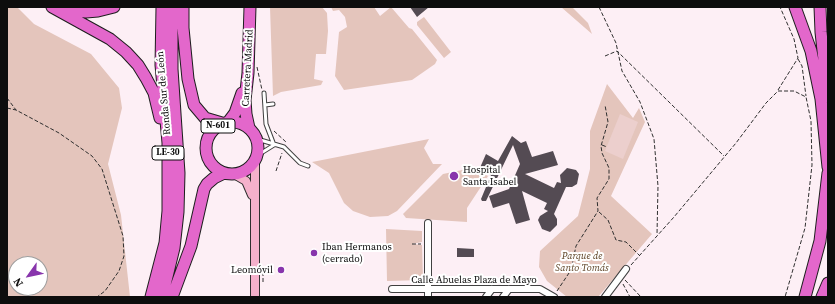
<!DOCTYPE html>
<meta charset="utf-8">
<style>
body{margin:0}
#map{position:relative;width:835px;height:304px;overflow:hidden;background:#fdeff5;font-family:"Source Serif 4",serif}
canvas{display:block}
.frame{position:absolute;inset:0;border:8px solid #0d0d0d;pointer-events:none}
.north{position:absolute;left:8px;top:256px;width:40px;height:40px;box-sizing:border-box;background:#fff;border:1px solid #9e9e9e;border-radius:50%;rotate:237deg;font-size:11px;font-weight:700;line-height:16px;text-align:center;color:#0d0d0d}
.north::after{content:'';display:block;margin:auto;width:14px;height:18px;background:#8835ac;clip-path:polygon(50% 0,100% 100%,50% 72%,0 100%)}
</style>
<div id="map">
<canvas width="835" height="304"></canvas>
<div class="frame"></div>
<div class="north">N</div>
</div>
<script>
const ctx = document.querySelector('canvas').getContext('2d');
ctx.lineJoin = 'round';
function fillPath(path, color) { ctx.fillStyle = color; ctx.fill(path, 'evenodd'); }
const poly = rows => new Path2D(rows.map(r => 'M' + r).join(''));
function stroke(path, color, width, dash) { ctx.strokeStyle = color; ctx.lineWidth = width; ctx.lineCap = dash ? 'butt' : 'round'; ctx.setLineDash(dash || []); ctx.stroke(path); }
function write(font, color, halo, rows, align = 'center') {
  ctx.font = font + ' "Source Serif 4",serif'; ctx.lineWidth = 4; ctx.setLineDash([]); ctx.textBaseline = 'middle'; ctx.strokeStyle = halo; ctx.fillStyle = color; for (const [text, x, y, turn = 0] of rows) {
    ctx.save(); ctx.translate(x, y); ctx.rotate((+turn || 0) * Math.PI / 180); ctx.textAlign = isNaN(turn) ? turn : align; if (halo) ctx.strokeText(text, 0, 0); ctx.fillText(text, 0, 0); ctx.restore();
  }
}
const green = poly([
 [7,7,17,7,34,24,91,54,119,88,122,108,108,164,121,215,130,297,7,297],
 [16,264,40,264,40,288,16,288],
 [270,7,322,7,327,13,328,31,326,54,316,54,314,79,323,81,321,85,281,92,273,96],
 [331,7,374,7,380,16,391,7,409,28,412,29,437,60,435,64,412,80,344,90,335,76,339,32,347,27,345,17,339,10,333,11],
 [561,7,572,7,588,23,592,34],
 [424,17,451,52,444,58,417,25,417,22],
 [607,84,633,118,639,108,645,122,611,196,652,234,598,297,567,297,547,281,539,267,540,251,578,216,590,169,590,131],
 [429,139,424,148,433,164,442,164,397,211,388,216,370,217,353,211,344,203,329,173,312,162],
 [472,168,488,176,467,208,467,222,406,218,403,214,443,174],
 [386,229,422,231,422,242,412,244,422,245,423,280,387,281]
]);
const pitch = poly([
 [620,114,638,122,623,159,605,151]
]);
const building = poly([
 [410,7,429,7,417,17],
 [512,136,521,143,526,141,532,157,553,151,558,165,525,174,554,188,557,182,561,183,560,175,567,168,576,170,579,174,577,184,572,187,566,187,554,214,557,219,557,225,550,232,542,229,538,220,540,216,548,211,544,209,547,203,522,191,530,220,516,224,509,203,493,208,489,196,509,189,520,164,513,145,486,201,482,201,481,199,491,175,479,170,486,154,498,161],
 [457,248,474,249,474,257,457,257]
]);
const path = poly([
 [599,7,616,43,622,71,640,102,654,139,658,186,657,235],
 [605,56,617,51,724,156],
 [798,59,802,66,806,96],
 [257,67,262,90],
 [778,90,798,58,794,39,780,7],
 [7,98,16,110,59,133,92,156,102,169,123,236,124,256,119,271,105,291,97,297],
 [7,108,16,110],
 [274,131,286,142],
 [602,145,607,147],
 [276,171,282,153],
 [599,212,608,220,616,240,626,242,639,255],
 [412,244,421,244],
 [631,265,674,217,736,143,766,103,778,91,794,91,806,97,811,121,812,165,805,228,785,297],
 [263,272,263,283],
 [625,280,641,297],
 [623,284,630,297],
 [557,291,571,270,576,246,598,211,597,198,609,179,609,168,602,153,601,146,608,122,605,105]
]);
const lane = poly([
 [264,93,266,124,274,145],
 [265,105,273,104],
 [257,139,284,147,300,163,308,166],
 [258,155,274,145]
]);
const street = poly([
 [428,223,428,297],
 [392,289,540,289,554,297],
 [486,297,492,289],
 [503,297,509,289],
 [605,297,626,269]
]);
const secondary = poly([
 [234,174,246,181,252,195],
 [255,297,255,162]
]);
const highway = poly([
 [52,7,110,39,126,52,138,65,146,78,154,93,160,118],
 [67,7,76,11,86,12,98,11,114,7],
 [183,7,183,28,188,79,194,105,205,118,222,123],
 [795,7,811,51,821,99,828,167],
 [820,7,821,32,828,97],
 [229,121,235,113,242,93],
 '206 148a26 26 0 1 1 52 0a26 26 0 1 1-52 0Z',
 [249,128,246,114,245,100,248,73,250,7],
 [151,297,165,243,168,211,168,143,161,65,162,7],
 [162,297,174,248,178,212,179,173,172,69,172,7],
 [172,297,191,246,204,189,207,184,214,178,224,173],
 [805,297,820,241,828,173],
 [822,297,828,283]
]);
const markers = [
 [454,176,5,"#8835ac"],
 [314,253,4,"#8835ac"],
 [281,270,4,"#8835ac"]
];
const shields = [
 [218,126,34],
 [168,153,32]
];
const shieldNames = [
 ["N-601",218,126],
 ["LE-30",168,153]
];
const streetNames = [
 ["Carretera Madrid",248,68,-87],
 ["Ronda Sur de León",164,93,-95],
 ["Calle Abuelas Plaza de Mayo",474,280]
];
const poiNames = [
 ["Hospital",463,170],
 ["Santa Isabel",463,182],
 ["Iban Hermanos",322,247],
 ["(cerrado)",322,259],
 ["Leomóvil",273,270,"right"]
];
const parkNames = [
 ["Parque de",582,256],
 ["Santo Tomás",582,268]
];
fillPath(green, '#e4c5bc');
fillPath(pitch, '#eccfcd');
fillPath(building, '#544b53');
stroke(lane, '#404040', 5);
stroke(street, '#404040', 8);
stroke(secondary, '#2f2f2f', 10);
stroke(highway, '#1e1e1e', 13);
stroke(path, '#2f2f2f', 1, [4, 2]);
stroke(lane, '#fff', 3);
stroke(street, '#fff', 6);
stroke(secondary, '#f5b1cb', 8);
stroke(highway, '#e367cb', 11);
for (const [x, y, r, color] of markers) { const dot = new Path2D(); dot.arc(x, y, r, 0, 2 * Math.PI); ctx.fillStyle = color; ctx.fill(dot); stroke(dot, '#fff', 1.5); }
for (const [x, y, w] of shields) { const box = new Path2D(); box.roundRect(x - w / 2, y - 7, w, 14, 3); ctx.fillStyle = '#fff'; ctx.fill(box); stroke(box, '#0d0d0d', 1); }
write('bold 9px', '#0d0d0d', null, shieldNames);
write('10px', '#0d0d0d', '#fff', streetNames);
write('10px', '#0d0d0d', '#fff', poiNames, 'left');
write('italic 10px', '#5d4325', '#fff', parkNames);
</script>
